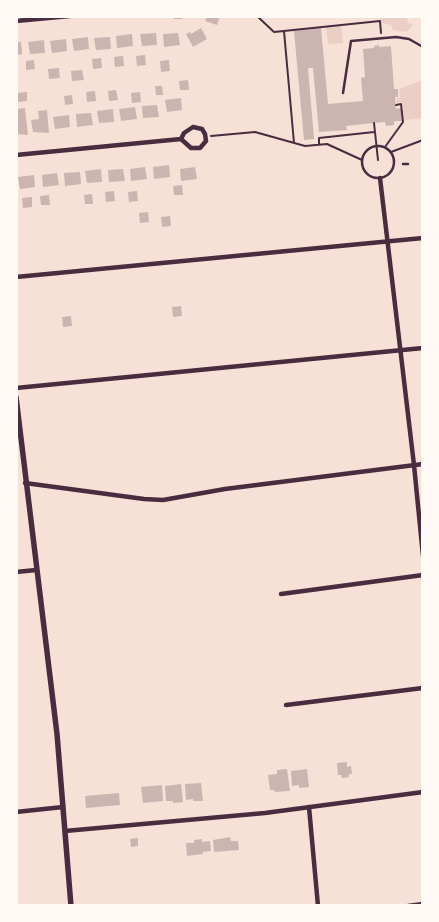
<!DOCTYPE html>
<style>
body{margin:0}
#map{position:relative;width:439px;height:922px;overflow:hidden;background:#f7e1d7;font-family:"IBM Plex Sans",sans-serif}
canvas{display:block}
.frame{position:absolute;inset:0;border:18px solid #fffaf5;pointer-events:none}
</style>
<div id="map">
<canvas width="439" height="922"></canvas>
<div class="frame"></div>
</div>
<script>
const ctx = document.querySelector('canvas').getContext('2d');
ctx.lineJoin = 'round';
function fillPath(path, color) { ctx.fillStyle = color; ctx.fill(path, 'evenodd'); }
const poly = rows => new Path2D(rows.map(r => 'M' + r).join(''));
function stroke(path, color, width, dash) { ctx.strokeStyle = color; ctx.lineWidth = width; ctx.lineCap = dash ? 'butt' : 'round'; ctx.setLineDash(dash || []); ctx.stroke(path); }
const green = poly([
 [379,16,407,16,408,23,412,24,412,27,406,32,393,30,391,25,382,23],
 [341,26,343,43,328,44,326,27],
 [423,80,423,118,404,120,402,102,397,103,397,98,400,98,399,89]
]);
const building = poly([
 [207,16,220,16,217,25,205,21],
 [201,28,207,39,193,47,186,34,190,32,191,34],
 [321,28,328,104,363,101,361,78,365,77,363,49,374,48,374,46,379,45,379,47,391,46,394,89,398,89,398,97,395,97,396,109,401,108,402,121,394,121,394,125,386,126,385,122,374,123,346,126,347,130,319,132,313,68,308,68,314,139,304,140,294,31],
 [156,33,157,45,142,46,140,34],
 [178,33,180,45,164,47,163,34],
 [132,34,133,46,117,48,116,36],
 [88,37,89,49,74,51,72,39],
 [110,37,111,49,96,50,94,38],
 [66,39,67,51,52,53,50,41],
 [44,40,45,53,30,54,28,42],
 [21,42,22,54,16,55,16,43],
 [145,55,146,65,137,66,136,56],
 [123,56,124,66,115,67,114,57],
 [101,58,102,68,93,69,92,59],
 [34,60,35,69,26,70,26,61],
 [169,60,170,71,161,72,160,61],
 [59,68,60,78,49,79,48,69],
 [82,70,84,80,72,81,71,71],
 [188,80,189,90,180,90,179,81],
 [155,86,162,86,163,95,156,95],
 [116,90,118,100,109,101,108,91],
 [95,91,96,101,87,102,86,92],
 [27,92,27,101,18,102,17,93],
 [140,92,141,102,132,103,131,93],
 [72,95,73,104,65,105,64,96],
 [181,98,182,110,167,112,165,100],
 [157,105,159,117,143,118,142,106],
 [135,107,137,119,121,121,119,109],
 [25,108,28,135,16,134,16,109],
 [113,109,114,122,99,123,97,111],
 [47,110,49,133,33,132,31,120,39,119,38,111],
 [91,113,93,125,77,127,76,114],
 [69,115,70,127,55,129,53,117],
 [169,165,170,177,154,179,153,167],
 [145,167,147,179,131,181,130,169],
 [195,167,197,179,181,181,180,169],
 [101,169,102,182,87,183,85,171],
 [123,169,125,181,109,182,108,170],
 [80,172,81,184,65,186,64,173],
 [57,173,59,185,43,187,42,175],
 [34,175,35,187,20,189,18,177],
 [182,185,183,195,174,195,173,186],
 [114,191,115,201,106,202,105,192],
 [137,191,138,201,129,202,128,192],
 [92,194,93,204,85,204,84,195],
 [49,195,50,205,41,205,40,196],
 [32,197,32,207,23,208,22,198],
 [148,212,149,222,140,223,139,213],
 [170,216,171,226,162,227,161,217],
 [181,306,182,316,173,317,172,307],
 [71,316,72,326,63,327,62,317],
 [347,762,347,767,351,766,352,774,349,774,349,777,342,778,341,775,338,775,337,763],
 [287,769,290,791,275,792,274,790,270,790,268,775,277,774,277,770],
 [307,769,309,787,299,788,299,785,292,786,291,771],
 [201,783,203,801,193,801,193,799,186,800,185,784],
 [181,784,183,802,173,803,173,801,166,801,165,786],
 [162,785,163,801,143,803,141,787],
 [119,793,120,805,86,808,85,796],
 [230,837,231,841,238,841,239,850,214,852,213,840],
 [138,838,138,846,131,847,130,839],
 [202,839,202,842,210,841,211,851,203,852,203,854,187,856,186,843,194,843,194,840]
]);
const path = poly([
 [257,16,274,32,380,21,381,33],
 [284,31,294,143],
 [374,123,378,160],
 [211,136,255,132,305,146,327,144,362,160],
 [319,144,319,138,374,132],
 [385,147,403,122,401,104,396,105],
 [391,152,423,140]
]);
const service = poly([
 [343,93,351,41,396,37,409,39,423,47],
 '362 162a16 16 0 1 1 32 0a16 16 0 1 1-32 0Z',
 [403,164,408,164]
]);
const minor = poly([
 [174,16,182,16],
 [16,21,70,16],
 [193,127,202,129,205,134,206,141,200,148,191,148,181,139,184,133,193,127],
 [16,155,181,139],
 [380,178,414,465,423,556],
 [16,277,423,238],
 [16,388,423,348],
 [25,483,144,499,163,500,225,489,423,464],
 [16,572,36,570],
 [281,594,423,575],
 [286,705,423,688],
 [309,807,318,906],
 [16,812,63,807],
 [65,831,265,813,423,792],
 [408,906,423,904]
]);
const tertiary = poly([
 [16,397,57,734,71,906]
]);
fillPath(green, '#ebcfc5');
fillPath(building, '#ccb4b1');
stroke(path, '#4a2c40', 2);
stroke(service, '#4a2c40', 2.5);
stroke(minor, '#4a2c40', 4.5);
stroke(tertiary, '#4a2c40', 5.5);
</script>
